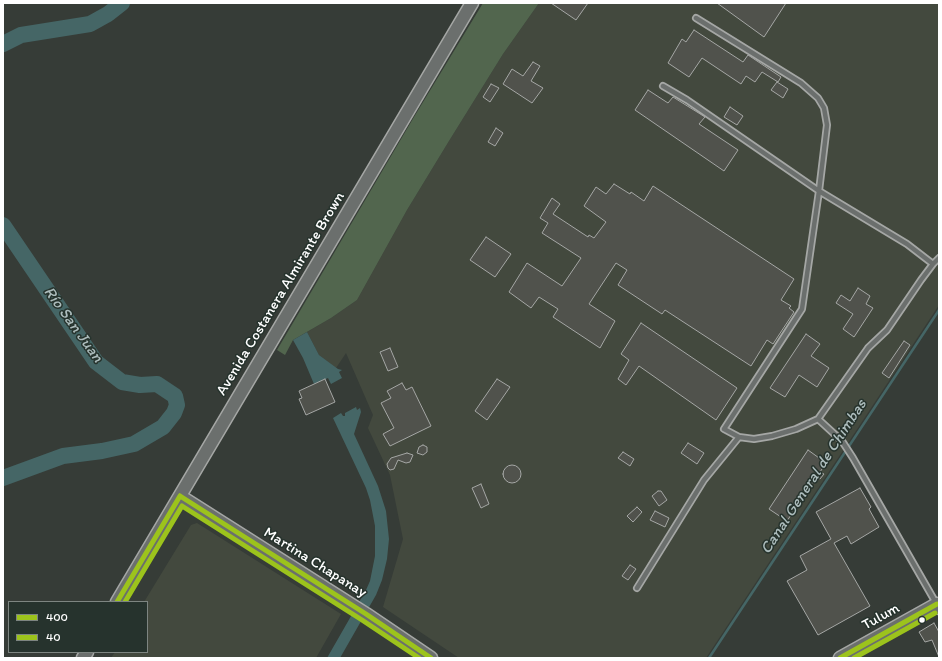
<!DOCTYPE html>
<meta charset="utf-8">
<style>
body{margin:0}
#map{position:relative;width:942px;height:661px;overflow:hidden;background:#363c37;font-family:Itim,sans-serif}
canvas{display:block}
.frame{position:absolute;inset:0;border:4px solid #fff;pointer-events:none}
.legend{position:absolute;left:8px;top:601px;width:140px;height:52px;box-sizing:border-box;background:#26332d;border:1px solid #7d8581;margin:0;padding:5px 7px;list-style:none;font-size:12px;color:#fff}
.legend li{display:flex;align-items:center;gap:8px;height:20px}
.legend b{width:20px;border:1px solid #7d8581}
</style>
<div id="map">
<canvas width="942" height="661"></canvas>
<div class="frame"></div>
<ul class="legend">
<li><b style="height:5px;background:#9cc31c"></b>400</li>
<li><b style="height:5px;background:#9cc31c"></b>40</li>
</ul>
</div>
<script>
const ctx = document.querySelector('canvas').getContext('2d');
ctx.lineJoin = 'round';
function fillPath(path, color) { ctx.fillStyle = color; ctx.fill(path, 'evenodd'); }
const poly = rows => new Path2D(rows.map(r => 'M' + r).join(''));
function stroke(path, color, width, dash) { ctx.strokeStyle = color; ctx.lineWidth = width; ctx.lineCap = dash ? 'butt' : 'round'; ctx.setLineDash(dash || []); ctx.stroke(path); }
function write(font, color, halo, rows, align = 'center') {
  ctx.font = font + ' Itim,sans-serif'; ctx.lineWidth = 3; ctx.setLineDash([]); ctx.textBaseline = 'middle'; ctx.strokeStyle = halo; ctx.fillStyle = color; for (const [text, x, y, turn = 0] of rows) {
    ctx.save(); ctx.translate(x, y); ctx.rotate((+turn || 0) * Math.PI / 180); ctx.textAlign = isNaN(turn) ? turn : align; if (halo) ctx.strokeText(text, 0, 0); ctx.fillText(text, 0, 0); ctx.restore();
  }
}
const built = poly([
 [539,3,939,3,939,305,706,658,459,658,383,607,403,539,390,475,368,428,373,415,346,353,336,368,319,355,307,332,331,318,357,300,407,210,449,141,503,54],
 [197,523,341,614,316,658,111,658,115,652,147,652,147,602,144,602,191,525]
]);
const green = poly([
 [483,3,539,3,503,54,449,141,407,210,357,300,331,318,293,340,285,355,277,350,414,117]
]);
const water = poly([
 [307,332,319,355,338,369,342,370,339,372,342,378,331,384,328,378,314,384,303,358,293,340],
 [356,407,357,410,360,408,361,412,354,434,378,486,386,511,389,539,387,559,382,580,376,595,340,658,327,658,366,590,370,581,375,556,375,526,370,500,366,488,333,418,341,413,343,416,345,416,345,413]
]);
const stream = poly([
 [709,658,939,310]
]);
const river = poly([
 [3,44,21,35,90,24,108,14,122,3],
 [3,225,96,362,122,382,140,385,157,384,175,396,177,405,174,413,163,427,134,444,102,451,63,456,3,478]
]);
const building = poly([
 [551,3,588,3,576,20,551,3],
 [717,3,786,3,764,37,717,3],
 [694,30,743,62,748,55,781,77,778,82,762,72,755,82,746,76,741,84,702,58,689,77,668,63,682,39,686,42,694,30],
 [533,62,540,66,531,81,543,88,532,103,503,84,512,69,523,76,533,62],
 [777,82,788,89,783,98,771,90,777,82],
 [491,84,499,88,490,102,483,97,491,84],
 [648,90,668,103,673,97,705,117,699,124,738,150,724,171,635,110,648,90],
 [730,107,743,116,737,125,724,117,730,107],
 [496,128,503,133,495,146,488,142,496,128],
 [614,184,630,194,631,192,644,201,653,186,794,279,781,300,791,306,789,308,794,312,773,344,767,340,751,366,665,310,662,314,618,285,627,270,616,263,589,304,615,321,600,348,553,317,558,309,539,297,531,308,509,292,527,263,562,286,581,258,542,233,548,223,540,218,552,198,560,204,553,214,588,237,589,235,594,238,606,222,584,206,596,187,606,194,614,184],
 [486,237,511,254,495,277,470,260,486,237],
 [858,288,870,296,866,304,873,308,854,337,843,329,853,314,836,303,841,295,850,301,858,288],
 [641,323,737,388,716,420,639,366,626,385,618,379,629,360,621,354,641,323],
 [806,334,820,344,811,356,829,368,817,387,799,375,785,397,770,388,806,334],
 [904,341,910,345,889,378,882,373,904,341],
 [390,348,398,367,388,371,380,352,390,348],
 [325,379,335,402,306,415,299,399,302,398,299,391,325,379],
 [497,379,510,387,487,420,475,411,497,379],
 [402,383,406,390,412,387,431,426,390,446,383,434,394,428,381,403,391,398,387,391,402,383],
 [688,443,704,453,697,464,681,453,688,443],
 [423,445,427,447,427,452,423,455,417,453,419,447,423,445],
 [808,450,826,463,820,472,824,474,820,479,816,477,787,521,769,509,808,450],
 [623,452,634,459,630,466,618,458,623,452],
 [407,453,413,455,410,462,406,463,398,460,394,469,390,470,388,468,387,464,391,458,407,453],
 '503 474a9 9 0 1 1 18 0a9 9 0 1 1-18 0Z',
 [481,484,489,504,481,508,472,488,481,484],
 [860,488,871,507,869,509,879,527,851,544,847,536,834,543,870,606,818,635,787,581,807,570,800,556,831,539,816,512,860,488],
 [658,491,661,491,667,500,659,506,652,496,658,491],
 [637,507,642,512,633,522,627,516,637,507],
 [655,511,669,518,665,527,650,520,655,511],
 [630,565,636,569,628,580,622,576,630,565],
 [934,623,939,632,939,657,932,640,925,642,919,632,934,623]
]);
const service = poly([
 [696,18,801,83,818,98,824,108,827,125,819,191,802,309,724,429,739,437,754,439,772,436,796,429,818,419,868,348,887,330,921,280,933,264,939,258],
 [663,86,687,100,819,191,907,244,933,264],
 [818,419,842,441,853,458,936,603],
 [637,588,704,480,739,437]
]);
const secondary = poly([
 [180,496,366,614,431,658],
 [117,602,472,3],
 [83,658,87,652],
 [840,658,937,604,939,608]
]);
const bus1 = poly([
 [180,496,366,614,431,658],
 [117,602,180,496],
 [840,658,937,604]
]);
const bus2 = poly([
 [125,602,182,506,362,620,419,658],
 [854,658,935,613]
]);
const markers = [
 [922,620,3.5,"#fff"]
];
const streetNames = [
 ["Avenida Costanera Almirante Brown",281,294,-59],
 ["Martina Chapanay",315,563,32],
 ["Tulum",881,617,-29]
];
const waterNames = [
 ["Río San Juan",73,325,54],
 ["Canal General de Chimbas",814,477,-57]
];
fillPath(built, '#43493e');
fillPath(green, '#52664e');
fillPath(water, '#456666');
stroke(stream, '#456666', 2.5);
stroke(river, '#456666', 16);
fillPath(building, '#50524c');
stroke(building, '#a5a7a5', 1);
stroke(service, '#a5a7a5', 8);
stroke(secondary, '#a5a7a5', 15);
stroke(service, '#6b6f6d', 4.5);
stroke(secondary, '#6b6f6d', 12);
stroke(bus1, '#9cc31c', 5);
stroke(bus2, '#9cc31c', 5);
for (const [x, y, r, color] of markers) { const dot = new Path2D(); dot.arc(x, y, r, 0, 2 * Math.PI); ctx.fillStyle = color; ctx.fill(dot); stroke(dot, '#26332d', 1.5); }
write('15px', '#fff', '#26332d', streetNames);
write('italic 16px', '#acbcbc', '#26332d', waterNames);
</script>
